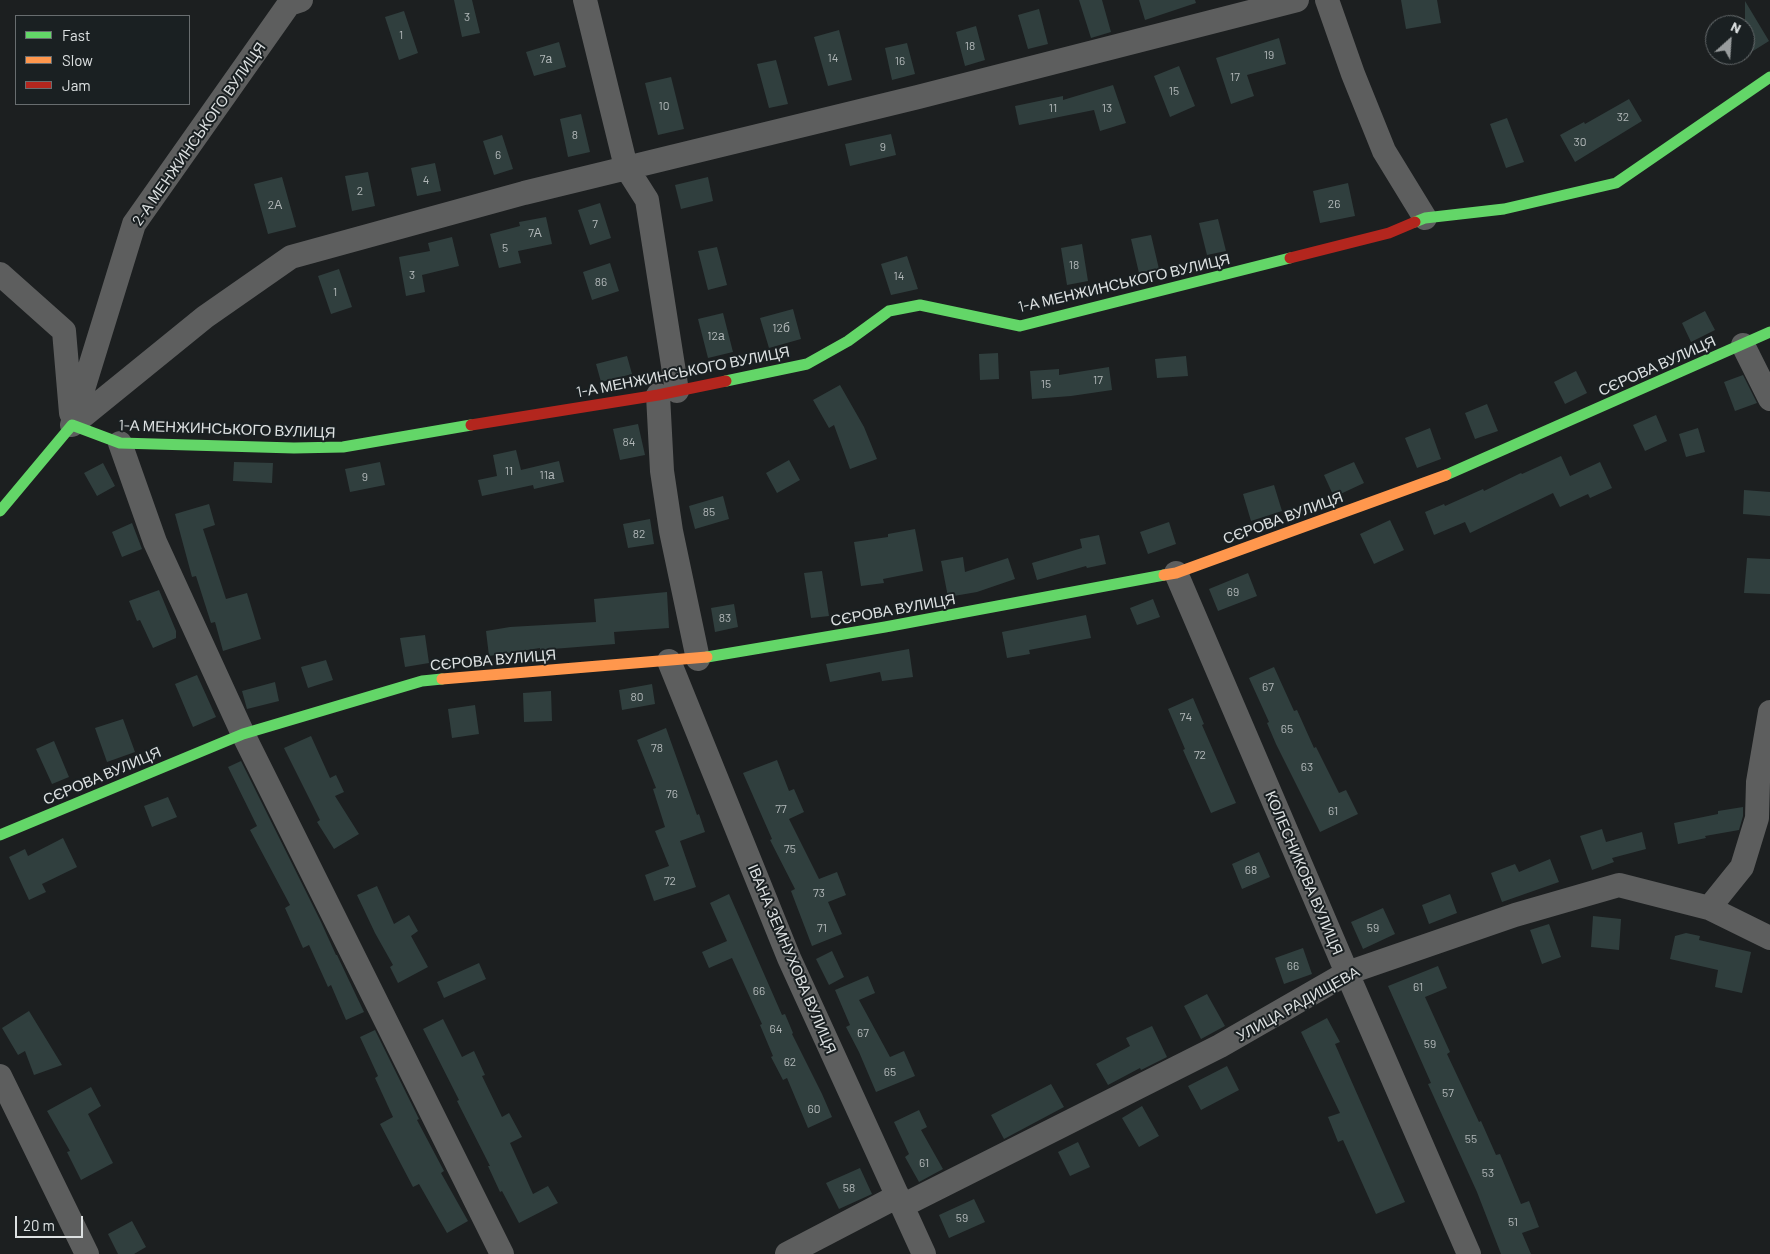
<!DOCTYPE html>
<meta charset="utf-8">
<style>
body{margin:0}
#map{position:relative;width:1770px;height:1254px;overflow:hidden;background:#1c1f20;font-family:Barlow,sans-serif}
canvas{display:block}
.legend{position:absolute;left:15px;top:15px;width:175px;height:90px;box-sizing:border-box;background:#1a2022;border:1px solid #686d6f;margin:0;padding:6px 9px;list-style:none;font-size:15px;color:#dde1e2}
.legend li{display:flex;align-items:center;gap:10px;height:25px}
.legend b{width:25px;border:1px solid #686d6f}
.north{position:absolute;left:1705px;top:15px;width:50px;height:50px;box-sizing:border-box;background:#1a2022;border:1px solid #686d6f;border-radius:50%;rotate:26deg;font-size:14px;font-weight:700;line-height:20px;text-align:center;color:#dde1e2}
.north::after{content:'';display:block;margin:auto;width:18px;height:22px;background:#999d9e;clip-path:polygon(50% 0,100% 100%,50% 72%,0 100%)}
.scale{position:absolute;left:15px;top:1216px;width:68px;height:22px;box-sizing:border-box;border:2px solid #dde1e2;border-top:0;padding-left:6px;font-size:15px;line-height:18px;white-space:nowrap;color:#dde1e2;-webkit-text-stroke:4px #1a2022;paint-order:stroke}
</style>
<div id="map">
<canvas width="1770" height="1254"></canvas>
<ul class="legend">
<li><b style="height:6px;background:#63d668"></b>Fast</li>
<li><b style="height:6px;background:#ff974d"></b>Slow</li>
<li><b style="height:6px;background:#b3261e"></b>Jam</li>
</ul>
<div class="north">N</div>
<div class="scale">20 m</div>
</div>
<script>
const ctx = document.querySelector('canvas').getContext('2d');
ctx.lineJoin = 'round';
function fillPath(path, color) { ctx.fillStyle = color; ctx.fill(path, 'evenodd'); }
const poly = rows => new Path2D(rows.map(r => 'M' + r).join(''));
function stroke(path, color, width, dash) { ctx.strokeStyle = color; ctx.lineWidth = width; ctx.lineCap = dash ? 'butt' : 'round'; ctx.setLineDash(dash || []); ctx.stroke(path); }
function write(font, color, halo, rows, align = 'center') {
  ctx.font = font + ' Barlow,sans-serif'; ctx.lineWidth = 4; ctx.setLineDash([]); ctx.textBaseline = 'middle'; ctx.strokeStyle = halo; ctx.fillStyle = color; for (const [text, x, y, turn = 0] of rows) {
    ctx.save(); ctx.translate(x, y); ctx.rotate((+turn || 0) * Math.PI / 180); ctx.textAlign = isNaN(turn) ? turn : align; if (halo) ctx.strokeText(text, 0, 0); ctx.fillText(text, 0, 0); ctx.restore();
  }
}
const building = poly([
 [454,0,472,0,480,33,462,37],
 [1079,0,1102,0,1111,32,1091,38],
 [1139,0,1195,0,1196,3,1145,20],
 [1401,0,1437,0,1441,23,1406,29],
 [1745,1,1769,41,1753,51,1745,38],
 [1039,9,1048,44,1028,49,1018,15],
 [404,11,418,53,399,60,385,17],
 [976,26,985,60,965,66,956,32],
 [839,30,852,80,828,86,814,37],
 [1279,38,1286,64,1247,75,1254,96,1231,104,1216,58],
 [559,42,566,67,534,76,526,52],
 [907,43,915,74,892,80,885,48],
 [776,60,788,104,769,108,757,64],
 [1179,66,1195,106,1170,117,1154,76],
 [671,77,684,129,658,135,645,83],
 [1113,85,1126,123,1100,131,1094,110,1019,125,1015,106,1063,96,1063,100],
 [1629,99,1642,121,1575,162,1560,135,1584,122,1585,124],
 [581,114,590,152,568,157,560,119],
 [1507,118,1524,162,1506,168,1490,124],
 [891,134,896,155,850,166,845,144],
 [502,135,513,169,494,175,483,141],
 [435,163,441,191,417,196,411,168],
 [368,172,375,206,352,211,345,176],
 [282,177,296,227,268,234,254,184],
 [708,177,713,201,681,209,675,185],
 [1348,183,1355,216,1320,223,1313,191],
 [600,203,611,238,590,245,578,210],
 [546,217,552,244,518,251,521,263,499,268,490,234,520,226,519,222],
 [1218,219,1226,251,1207,255,1199,223],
 [1151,235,1159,269,1139,273,1131,239],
 [452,237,459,266,422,275,425,292,406,296,399,257,430,251,428,243],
 [1082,244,1088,281,1067,285,1061,248],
 [717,247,727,285,708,290,698,251],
 [907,256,918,289,891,295,881,264],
 [610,263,619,291,592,300,583,272],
 [339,269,352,307,331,314,318,276],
 [793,309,801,339,769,348,760,318],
 [1705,311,1715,330,1691,342,1682,323],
 [723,313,733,352,708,358,698,319],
 [998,353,999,379,980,380,979,354],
 [627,356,632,374,601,382,596,364],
 [1186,356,1188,376,1157,378,1155,359],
 [1109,367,1112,390,1071,396,1032,399,1030,371,1059,369,1059,375],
 [1576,371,1587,393,1565,404,1554,382],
 [1743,375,1757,403,1735,411,1724,382],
 [840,385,864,427,877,459,850,469,834,425,829,428,813,400],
 [1487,404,1498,431,1475,439,1465,413],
 [1656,415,1667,441,1645,451,1633,425],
 [638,424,645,455,620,460,613,429],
 [1430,428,1441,459,1417,468,1405,438],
 [1698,428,1705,452,1686,457,1679,434],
 [516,450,521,470,559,461,564,482,534,489,533,485,482,496,478,480,497,476,493,455],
 [1561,456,1570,476,1600,462,1612,488,1590,498,1588,494,1560,507,1553,493,1470,533,1465,522,1434,535,1425,512,1444,504,1445,506,1483,489,1484,491,1521,473,1522,474],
 [789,460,800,480,777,493,766,473],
 [234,462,273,463,272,483,233,481],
 [380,462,385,485,350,492,345,469],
 [1354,462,1364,483,1334,497,1324,475],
 [103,463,115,486,97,496,84,473],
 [1274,485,1282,511,1251,521,1243,494],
 [1744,490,1770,492,1770,516,1743,514],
 [723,496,729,519,695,529,689,506],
 [209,504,215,525,203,529,226,599,247,593,261,639,223,651,215,622,211,623,196,576,192,577,175,514],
 [650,519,654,544,628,548,623,524],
 [1390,520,1404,550,1374,564,1360,534],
 [1169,522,1176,544,1148,554,1140,532],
 [132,523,142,549,122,557,112,532],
 [915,529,923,571,883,579,884,583,861,586,854,542,888,537,888,534],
 [1099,535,1106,564,1087,568,1086,566,1037,580,1032,563,1082,548,1080,539],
 [963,557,965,572,1008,558,1015,579,977,592,948,597,941,561],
 [1747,558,1770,559,1770,594,1744,593],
 [822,571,829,616,811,618,804,573],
 [1248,573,1257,596,1218,611,1209,589],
 [159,590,176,631,176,638,153,648,140,620,137,621,129,601],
 [667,592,669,628,614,632,615,644,540,650,540,648,489,656,486,631,510,627,596,622,594,599],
 [1153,599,1160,617,1137,625,1130,608],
 [734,604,738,627,715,632,711,608],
 [1086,615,1091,638,1029,650,1030,654,1007,658,1002,632],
 [425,635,429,663,405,667,400,638],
 [909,649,913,677,882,681,880,672,830,682,826,664],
 [326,660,333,680,308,688,301,667],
 [1274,667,1294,711,1297,710,1314,748,1316,747,1339,793,1346,790,1358,814,1320,832,1276,744,1267,723,1269,722,1249,678],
 [197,675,216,717,193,727,175,684],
 [275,682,279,701,247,709,242,691],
 [652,684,655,704,622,710,619,690],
 [551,691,552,721,524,722,523,693],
 [1193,698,1204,724,1202,725,1236,803,1211,813,1183,750,1185,749,1168,709],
 [475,705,479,734,452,738,448,709],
 [123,719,135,752,107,762,95,728],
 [666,728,697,815,699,814,705,832,680,841,696,887,654,901,645,875,669,866,655,831,665,827,653,789,656,788,637,740],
 [311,736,330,778,336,775,344,792,335,796,359,834,334,849,317,822,320,820,284,748],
 [54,741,69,777,52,784,36,749],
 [777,760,789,791,794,789,804,812,789,819,819,879,837,872,846,895,828,902,842,934,812,946,791,891,795,889,770,840,772,839,743,773],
 [241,761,321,922,336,955,337,955,364,1012,346,1020,331,985,328,987,309,945,303,948,285,908,290,905,250,830,257,826,228,767],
 [168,797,177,817,152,827,144,806],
 [1743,807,1743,816,1739,830,1705,836,1706,838,1678,844,1674,823,1718,814,1718,811],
 [1602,829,1606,842,1642,832,1646,849,1612,858,1614,862,1592,870,1580,836],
 [63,838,77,867,42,884,46,892,29,900,9,857,25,849,28,856],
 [1259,852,1270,877,1242,889,1232,864],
 [1550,859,1559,882,1502,902,1491,873,1515,864,1519,872],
 [377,886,394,924,409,915,418,931,411,936,428,967,398,983,390,967,393,965,375,933,357,895],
 [729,894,782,1015,785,1014,793,1033,792,1034,822,1094,832,1117,808,1128,787,1078,783,1080,771,1057,773,1056,760,1025,762,1024,732,958,709,968,702,952,727,941,710,903],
 [1450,894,1457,913,1429,924,1422,905],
 [1383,908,1395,934,1363,949,1351,922],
 [1593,916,1621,919,1619,950,1591,947],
 [1549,924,1561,957,1542,964,1530,930],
 [1686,933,1700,936,1699,940,1751,952,1742,993,1715,987,1718,970,1670,959,1675,936],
 [1303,948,1312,974,1284,984,1275,958],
 [832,951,844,977,829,985,816,959],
 [479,963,486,979,444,998,437,982],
 [1438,966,1447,988,1425,997,1450,1052,1447,1054,1479,1122,1481,1121,1496,1155,1500,1154,1521,1204,1529,1201,1539,1227,1522,1233,1531,1254,1501,1254,1477,1192,1428,1084,1431,1083,1388,986],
 [868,976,875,993,859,1000,890,1057,904,1051,915,1076,876,1092,859,1052,846,1027,850,1025,835,990],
 [1207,994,1225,1026,1201,1039,1184,1006],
 [29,1011,62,1065,34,1075,25,1051,18,1055,2,1028],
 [1327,1018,1340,1042,1335,1044,1405,1202,1376,1214,1343,1140,1338,1142,1328,1117,1340,1113,1301,1032],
 [443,1019,462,1057,474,1051,485,1075,482,1076,502,1117,509,1113,522,1137,510,1143,533,1194,548,1186,558,1203,519,1223,502,1191,500,1192,488,1166,490,1166,457,1101,459,1100,423,1029],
 [1152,1026,1167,1057,1141,1070,1140,1068,1108,1085,1096,1064,1130,1046,1126,1038],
 [375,1030,419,1119,417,1120,444,1171,441,1173,468,1221,447,1233,419,1184,413,1187,380,1124,393,1117,375,1078,378,1076,360,1037],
 [1227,1066,1239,1090,1201,1110,1188,1086],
 [1051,1084,1064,1107,1004,1139,991,1115],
 [91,1087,101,1106,88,1114,113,1163,81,1180,67,1152,70,1151,47,1111],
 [1142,1106,1159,1136,1139,1147,1122,1118],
 [919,1110,927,1127,921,1130,943,1169,919,1182,905,1157,909,1154,894,1122],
 [1078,1142,1090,1167,1070,1176,1058,1152],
 [860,1168,872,1194,839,1209,826,1183],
 [974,1199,985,1222,949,1238,939,1215],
 [132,1221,146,1247,134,1254,118,1254,108,1234]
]);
const street = poly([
 [585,0,626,167,647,200,677,391],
 [1327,0,1353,74,1384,151,1425,218],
 [0,274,64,331,71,413],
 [1743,345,1770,399],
 [658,395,662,471,671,531,698,659],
 [72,425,205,317,291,257,524,193,918,97,1297,0],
 [72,425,134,224,289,4,301,0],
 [120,443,155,542,243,734,502,1254],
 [1176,573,1347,973,1469,1254],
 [669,661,789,958,924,1254],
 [1709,908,1742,867,1757,818,1758,782,1770,712],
 [0,1076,87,1254],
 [902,1206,1220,1046,1347,973,1515,915,1619,885,1709,908,1770,938],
 [787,1254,898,1196]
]);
const fast = poly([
 [1415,222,1425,218,1504,209,1616,183,1770,77],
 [726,381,807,364,848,341,889,311,920,305,1020,326,1290,258],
 [1446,475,1770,332],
 [0,511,72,425,120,443,294,448,343,447,471,425],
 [707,657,885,627,1164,575],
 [0,835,243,734,422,681,442,679]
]);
const slow = poly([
 [1164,575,1176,573,1446,475],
 [442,679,707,657]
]);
const jam = poly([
 [1290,258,1389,233,1415,222],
 [471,425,658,395,726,381]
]);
const numberNames = [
 ["3",467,17],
 ["1",401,35],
 ["18",970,46],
 ["19",1269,55],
 ["14",833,58],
 ["7а",546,59],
 ["16",900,61],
 ["17",1235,77],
 ["15",1174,91],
 ["10",664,106],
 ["11",1053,108],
 ["13",1107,108],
 ["32",1623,117],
 ["8",575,135],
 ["30",1580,142],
 ["9",883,147],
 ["6",498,155],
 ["4",426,180],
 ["2",360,191],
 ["26",1334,204],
 ["2А",275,205],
 ["7",595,224],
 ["7А",535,233],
 ["5",505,248],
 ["18",1074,265],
 ["3",412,275],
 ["14",899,276],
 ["86",601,282],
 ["1",335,292],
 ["12б",781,328],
 ["12а",716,336],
 ["17",1098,380],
 ["15",1046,384],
 ["84",629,442],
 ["11",509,471],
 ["11а",547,475],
 ["9",365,477],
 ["85",709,512],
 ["82",639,534],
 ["69",1233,592],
 ["83",725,618],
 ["67",1268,687],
 ["80",637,697],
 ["74",1186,717],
 ["65",1287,729],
 ["78",657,748],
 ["72",1200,755],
 ["63",1307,767],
 ["76",672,794],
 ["77",781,809],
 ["61",1333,811],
 ["75",790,849],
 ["68",1251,870],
 ["72",670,881],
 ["73",819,893],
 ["71",822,928],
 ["59",1373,928],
 ["66",1293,966],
 ["61",1418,987],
 ["66",759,991],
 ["64",776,1029],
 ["67",863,1033],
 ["59",1430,1044],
 ["62",790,1062],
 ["65",890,1072],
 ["57",1448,1093],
 ["60",814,1109],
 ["55",1471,1139],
 ["61",924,1163],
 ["53",1488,1173],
 ["58",849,1188],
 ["59",962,1218],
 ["51",1513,1222]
];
const streetNames = [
 ["2-А МЕНЖИНСЬКОГО ВУЛИЦЯ",199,134,-55],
 ["1-А МЕНЖИНСЬКОГО ВУЛИЦЯ",1124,283,-13],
 ["СЄРОВА ВУЛИЦЯ",1657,366,-24],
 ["1-А МЕНЖИНСЬКОГО ВУЛИЦЯ",683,372,-11],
 ["1-А МЕНЖИНСЬКОГО ВУЛИЦЯ",227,429,2],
 ["СЄРОВА ВУЛИЦЯ",1283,518,-20],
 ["СЄРОВА ВУЛИЦЯ",893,610,-10],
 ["СЄРОВА ВУЛИЦЯ",493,660,-5],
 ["СЄРОВА ВУЛИЦЯ",102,776,-23],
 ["КОЛЕСНИКОВА ВУЛИЦЯ",1304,873,67],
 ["ІВАНА ЗЕМНУХОВА ВУЛИЦЯ",792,959,67],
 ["УЛИЦА РАДИЩЕВА",1298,1004,-29]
];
fillPath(building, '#303f3e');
stroke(street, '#5d5e5e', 24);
stroke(fast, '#63d668', 11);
stroke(slow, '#ff974d', 11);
stroke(jam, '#b3261e', 11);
write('12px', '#b2b8b9', null, numberNames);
write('15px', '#dde1e2', '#1a2022', streetNames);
</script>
